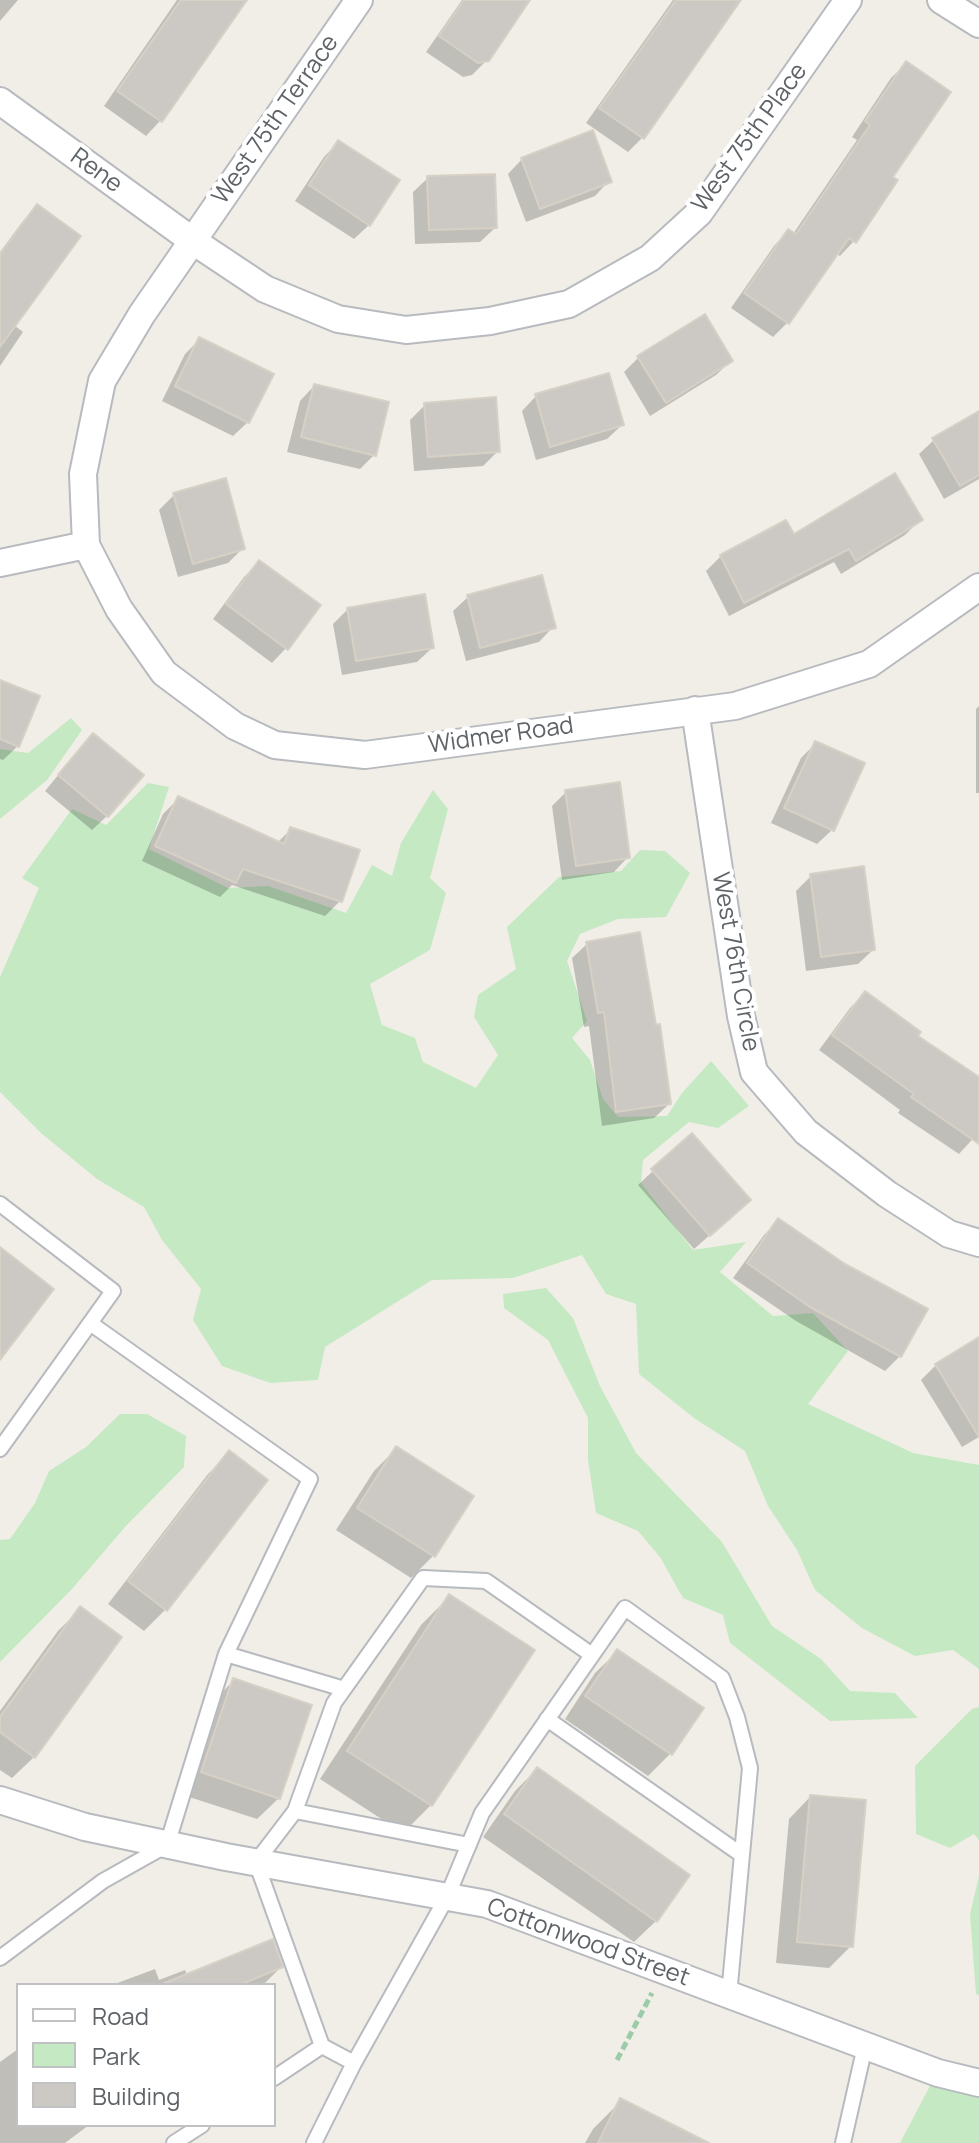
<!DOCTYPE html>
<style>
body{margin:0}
#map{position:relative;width:979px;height:2143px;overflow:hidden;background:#f1eee7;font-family:Manrope,sans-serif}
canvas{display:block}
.legend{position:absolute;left:16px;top:1983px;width:260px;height:144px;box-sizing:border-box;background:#fff;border:2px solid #bfc1c3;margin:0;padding:10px 14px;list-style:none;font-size:24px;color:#5e6368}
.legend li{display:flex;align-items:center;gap:16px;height:40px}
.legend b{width:40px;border:2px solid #bfc1c3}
</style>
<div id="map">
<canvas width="979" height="2143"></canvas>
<ul class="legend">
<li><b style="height:10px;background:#fff"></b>Road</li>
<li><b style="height:22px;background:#c5e9c3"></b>Park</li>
<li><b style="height:22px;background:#ccc9c4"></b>Building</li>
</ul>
</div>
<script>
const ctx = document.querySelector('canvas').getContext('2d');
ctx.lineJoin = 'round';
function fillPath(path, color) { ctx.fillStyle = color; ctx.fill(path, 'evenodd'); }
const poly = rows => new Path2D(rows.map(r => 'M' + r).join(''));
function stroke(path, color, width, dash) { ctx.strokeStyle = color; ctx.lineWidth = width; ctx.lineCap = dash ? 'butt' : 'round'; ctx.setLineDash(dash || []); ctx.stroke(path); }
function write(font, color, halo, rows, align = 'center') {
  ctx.font = font + ' Manrope,sans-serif'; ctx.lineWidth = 8; ctx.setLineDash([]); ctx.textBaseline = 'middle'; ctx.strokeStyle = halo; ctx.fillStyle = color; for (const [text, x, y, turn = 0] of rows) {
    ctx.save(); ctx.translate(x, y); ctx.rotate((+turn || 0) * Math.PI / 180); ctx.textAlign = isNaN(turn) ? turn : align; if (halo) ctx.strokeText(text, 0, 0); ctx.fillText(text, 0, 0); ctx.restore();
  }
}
const green = poly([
 [71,718,82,730,47,780,0,819,0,749,28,753],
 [148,783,169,787,149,849,228,888,268,886,346,913,372,865,392,876,401,843,433,790,448,809,430,878,446,893,430,950,370,984,382,1025,415,1038,423,1062,476,1088,498,1055,474,1017,478,995,516,969,507,927,559,877,621,871,640,850,665,851,690,873,666,917,618,919,580,934,567,961,587,1021,572,1038,590,1060,603,1099,618,1117,667,1116,682,1093,711,1061,749,1106,718,1128,689,1122,643,1160,641,1183,693,1250,746,1242,720,1272,773,1316,813,1313,848,1351,808,1404,913,1453,979,1465,979,1669,953,1650,915,1656,862,1628,815,1590,797,1550,768,1506,745,1451,694,1418,639,1374,636,1304,606,1294,582,1255,513,1278,432,1280,325,1347,318,1380,270,1383,222,1366,193,1320,201,1289,162,1240,144,1207,97,1179,41,1133,0,1092,0,977,39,888,22,878,72,809,106,825],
 [546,1288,573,1318,600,1386,636,1453,722,1542,772,1626,821,1659,850,1691,895,1693,918,1718,830,1721,730,1643,723,1615,683,1598,660,1557,638,1531,596,1513,588,1460,588,1418,548,1340,504,1308,503,1294],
 [120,1414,147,1414,186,1436,184,1467,125,1527,72,1589,0,1662,0,1540,10,1539,35,1503,49,1471,86,1447],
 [979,1707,979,1840,974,1834,950,1848,916,1834,915,1766,972,1709],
 [979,1876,979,1995,976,1994,970,1914],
 [932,2082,979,2091,979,2143,900,2143]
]);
const shadow = poly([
 [0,0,18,0,0,21],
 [177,0,244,0,160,121,146,136,104,106],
 [462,0,516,0,488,59,472,75,463,77,426,52],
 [673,0,739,0,642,138,628,152,586,123],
 [906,64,890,177,854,241,840,256,835,253,787,323,773,337,731,308,774,246,788,231,793,234,857,140,852,137,891,78],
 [338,142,369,225,354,239,295,201,324,157],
 [522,159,609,181,595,196,526,222,508,174],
 [428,178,495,228,480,242,415,244,413,192],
 [37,206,14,325,23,332,0,366,0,252,23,221],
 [200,339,248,422,233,436,162,401,185,354],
 [639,357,731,361,716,375,650,416,624,372],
 [314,386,374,455,360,469,287,452,300,401],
 [536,396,622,425,607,439,536,460,522,411],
 [425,405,498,451,483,466,414,471,410,420],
 [979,414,979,479,944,499,919,454,934,440],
 [174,495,243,548,228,563,178,577,159,510],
 [920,520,905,535,841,574,834,562,729,616,706,571,721,556,786,523,793,537],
 [259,562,286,648,272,663,213,619,244,577],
 [468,597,553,627,539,642,466,661,453,611],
 [348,609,432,648,417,662,342,675,333,624],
 [0,682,18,746,3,760,0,759],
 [979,706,979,793,976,793,976,709],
 [816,743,832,830,817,844,771,823,801,758],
 [79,750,107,816,92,830,45,791],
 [566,792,628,857,614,872,562,880,552,806],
 [178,799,277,843,290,830,340,901,325,916,232,885,220,897,142,861,163,814],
 [811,876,873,950,858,964,806,971,796,891],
 [587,944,669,1104,654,1118,602,1126,589,1026,584,1027,572,958],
 [865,993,915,1036,979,1080,979,1132,959,1154,898,1113,900,1110,819,1050,850,1008],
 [653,1171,734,1214,694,1249,638,1185],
 [778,1221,900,1356,885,1371,796,1321,733,1278,764,1235],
 [979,1339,979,1437,962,1447,921,1380,936,1365],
 [396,1449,471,1497,433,1556,411,1578,336,1530,374,1471],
 [230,1453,165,1610,144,1631,108,1604,208,1474],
 [449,1597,431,1805,403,1833,320,1779,421,1625],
 [80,1609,34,1757,12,1778,0,1770,0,1711,58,1631],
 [617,1652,701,1709,670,1754,648,1776,565,1719,595,1673],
 [233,1681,279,1798,257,1819,180,1794,212,1703],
 [537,1769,656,1921,634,1942,483,1837,515,1791],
 [810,1797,851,1946,829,1968,776,1963,789,1819],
 [281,1967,263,1985,112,1985,155,1969,159,1980,185,1970,187,1975],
 [18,2049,18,2125,89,2125,65,2143,0,2143,0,2062],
 [621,2101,705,2143,585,2143,593,2129]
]);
const building = poly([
 [181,0,247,0,162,122,117,91,181,0],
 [464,0,530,0,489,61,478,63,439,36,464,0],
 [676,0,741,0,644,139,599,108,676,0],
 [906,61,951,92,893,177,898,180,856,243,849,238,789,324,744,293,788,229,796,234,870,125,865,121,906,61],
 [593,130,612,182,540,209,521,158,593,130],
 [338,140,400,180,370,226,309,185,338,140],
 [495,174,497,228,429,230,427,176,495,174],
 [37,204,81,236,0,347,0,254,37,204],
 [705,314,733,361,666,403,637,356,705,314],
 [199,337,274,374,249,423,175,386,199,337],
 [609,373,624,425,550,447,535,394,609,373],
 [314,384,389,402,376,456,301,437,314,384],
 [496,397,500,452,428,457,424,403,496,397],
 [979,411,979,475,960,486,932,438,979,411],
 [895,473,923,520,856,561,849,549,744,603,720,555,786,520,794,534,895,473],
 [226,478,245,549,193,564,173,493,226,478],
 [259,560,321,605,288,650,226,604,259,560],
 [542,575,556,628,480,648,467,595,542,575],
 [425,594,434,648,356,661,347,608,425,594],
 [0,680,40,696,19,747,0,739,0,680],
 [93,733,144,775,108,817,58,775,93,733],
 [815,741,865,763,834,831,784,808,815,741],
 [620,782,630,858,576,866,565,790,620,782],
 [178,796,284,844,290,827,360,850,342,902,243,869,236,883,155,846,178,796],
 [864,866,875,950,821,957,810,874,864,866],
 [640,932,656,1025,660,1024,671,1104,616,1112,604,1012,598,1013,586,942,640,932],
 [865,991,921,1032,918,1036,979,1077,979,1144,911,1097,914,1094,832,1035,865,991],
 [692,1133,751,1200,710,1236,651,1169,692,1133],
 [778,1218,845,1264,928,1309,901,1357,810,1307,747,1263,778,1218],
 [0,1247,54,1289,0,1360,0,1247],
 [979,1337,979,1437,935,1364,979,1337],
 [396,1446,474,1496,435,1557,357,1508,396,1446],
 [229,1450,268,1480,167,1611,128,1581,229,1450],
 [449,1594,535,1650,432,1806,347,1751,449,1594],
 [80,1606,122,1637,35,1758,0,1732,0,1717,80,1606],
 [617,1649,704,1708,672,1755,585,1696,617,1649],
 [233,1678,312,1705,280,1799,201,1772,233,1678],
 [537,1767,690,1875,657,1922,504,1814,537,1767],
 [810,1795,866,1800,853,1947,797,1942,810,1795],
 [273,1939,283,1967,239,1985,160,1985,273,1939],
 [620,2098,709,2143,598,2143,620,2098]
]);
const path = poly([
 [617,2060,652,1993]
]);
const service = poly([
 [0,1204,113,1291,0,1449],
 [90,1323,310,1479,226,1654],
 [547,1719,742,1855],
 [295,1811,334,1703,423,1578,486,1581,592,1655],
 [0,1958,103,1881,167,1845,226,1654,344,1689],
 [322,2046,256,1862,295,1811,469,1845],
 [274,2078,322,2046,354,2063],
 [174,2143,202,2125],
 [314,2143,354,2063,447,1897,482,1813,625,1608,722,1678,737,1717,750,1768,729,1995],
 [843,2143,865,2046]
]);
const minor = poly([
 [359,0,142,314,102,381,83,474,86,545,119,609,164,673,235,726,275,745,365,755,735,706,869,664,979,587],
 [941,0,979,24],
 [0,101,193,241,265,289,338,319,406,330,490,321,569,304,650,258,699,213,848,0],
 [0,563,86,545],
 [695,710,741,1016,754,1072,806,1132,887,1194,949,1234,979,1243],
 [0,1800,85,1827,226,1857,487,1904,938,2073,979,2083]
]);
const streetNames = [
 ["West 75th Terrace",276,120,-55],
 ["West 75th Place",750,138,-54],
 ["Rene",96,171,36],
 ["Widmer Road",501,736,-8],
 ["West 76th Circle",735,962,80],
 ["Cottonwood Street",588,1943,20]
];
fillPath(green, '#c5e9c3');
fillPath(shadow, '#0003');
fillPath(building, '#ccc9c4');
stroke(building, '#d6d0c5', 2);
stroke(service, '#b7babe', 18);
stroke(minor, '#b7babe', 30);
stroke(path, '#9ccba8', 5, [8, 4]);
stroke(service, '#fff', 14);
stroke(minor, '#fff', 26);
write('24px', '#5e6368', '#fff', streetNames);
</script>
